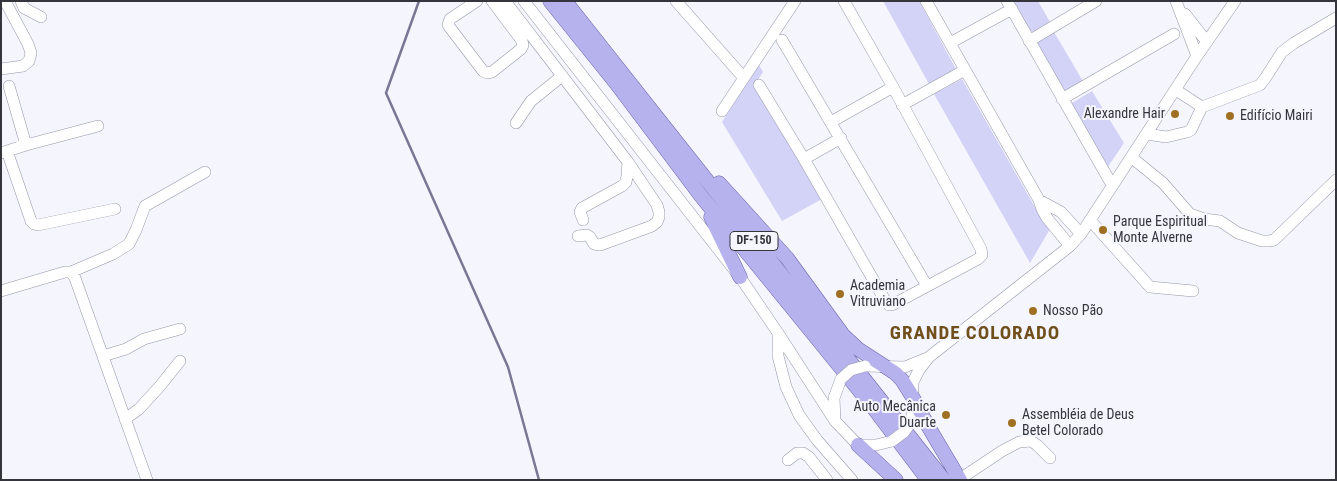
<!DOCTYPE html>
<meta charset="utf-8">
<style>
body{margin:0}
#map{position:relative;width:1337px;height:481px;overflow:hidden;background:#f5f5fe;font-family:"Roboto Condensed",sans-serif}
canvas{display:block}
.frame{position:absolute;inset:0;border:2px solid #35353d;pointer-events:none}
</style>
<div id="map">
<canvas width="1337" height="481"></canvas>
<div class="frame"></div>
</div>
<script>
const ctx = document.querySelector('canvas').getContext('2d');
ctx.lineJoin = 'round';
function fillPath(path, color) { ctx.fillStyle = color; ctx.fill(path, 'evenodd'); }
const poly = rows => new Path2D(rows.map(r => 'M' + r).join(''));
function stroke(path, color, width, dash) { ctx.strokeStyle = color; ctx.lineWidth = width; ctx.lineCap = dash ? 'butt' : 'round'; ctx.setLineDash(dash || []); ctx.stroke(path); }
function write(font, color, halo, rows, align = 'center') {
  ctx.font = font + ' "Roboto Condensed",sans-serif'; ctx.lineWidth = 4; ctx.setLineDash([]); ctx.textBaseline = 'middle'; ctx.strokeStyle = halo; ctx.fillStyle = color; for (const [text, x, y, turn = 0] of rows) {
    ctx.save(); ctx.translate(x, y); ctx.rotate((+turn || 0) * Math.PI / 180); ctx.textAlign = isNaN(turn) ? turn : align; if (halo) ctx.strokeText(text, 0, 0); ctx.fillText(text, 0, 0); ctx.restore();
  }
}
const green = poly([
 [883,1,919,1,956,69,929,84],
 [1013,1,1038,1,1050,22,1034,32,1030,31],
 [1054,32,1084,83,1065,93,1037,44,1038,41],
 [759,65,763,72,754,86,822,199,782,221,722,122],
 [962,79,1044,223,1050,229,1030,263,934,94],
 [1092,91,1124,143,1107,168,1071,105,1072,103]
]);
const stream = poly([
 [419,1,386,93,508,367,539,480]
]);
const minor = poly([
 [21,1,24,8,41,17],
 [477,1,450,19,448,25,483,71,487,73,492,72,521,49,523,45,522,41,492,1],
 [505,1,628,162,657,205,659,212,659,217,657,222,652,226,600,245,594,244,590,237,587,235,578,236],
 [524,1,740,277,778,333,835,421,858,445,876,445,892,441],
 [676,1,744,78],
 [926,1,1039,200,1042,209,1047,218,1070,246],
 [1007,1,1112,185],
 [1176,1,1197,56],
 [1185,14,1207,42],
 [782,40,927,286],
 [1029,41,1096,1],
 [950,43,1012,9],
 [1,69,23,66,29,61,31,53,28,44,5,1],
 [759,85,804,159,886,302,889,305,894,304,978,259,982,255,981,249,893,87,844,1],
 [9,86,26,145],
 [1176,90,1202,107],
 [1062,99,1174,34],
 [902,105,965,70],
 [722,111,795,1],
 [831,122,893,87],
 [516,123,531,101,562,76],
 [1147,134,1166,137,1187,132,1191,130,1202,107,1260,85,1266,77,1282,52,1294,43,1336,18],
 [7,151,31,221,34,224,38,225,115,209],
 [1,153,26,145,98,126],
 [1131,157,1163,183,1190,214,1204,219,1220,221,1238,233,1262,241,1269,241,1274,240,1336,180],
 [804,159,841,138],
 [1039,200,1061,212,1081,234],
 [583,220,580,212,582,208,622,186,626,182,627,176,628,162],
 [1090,220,1150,287,1193,291],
 [71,272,75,278,147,480],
 [1,291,65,272,71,272,113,254,129,244,136,230,145,206,205,172],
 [778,333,778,356,786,387,799,415,817,440,852,480],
 [103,356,126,349,144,339,180,329],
 [865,366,905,367,927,358],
 [125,419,139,409,160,386,180,361],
 [835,421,834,398,841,379],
 [912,421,913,382,919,370,929,357,1070,246,1081,234,1197,56,1235,1],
 [788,460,797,453,803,453,809,457,827,480],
 [960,479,1002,451,1019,442,1031,441,1037,445,1050,458]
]);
const major = poly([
 [550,1,616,83,701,196,872,406,928,480],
 [565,1,944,480],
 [719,183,787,258,843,335,858,349,895,373,902,380,912,396,928,426,960,480],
 [711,217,740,277],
 [858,445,896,480]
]);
const minorBridge = poly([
 [841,379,851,370,865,366],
 [892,441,904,432,912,421]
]);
const markers = [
 [1175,114,5,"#9f6f22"],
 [1230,116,5,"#9f6f22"],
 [1103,230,5,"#9f6f22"],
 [840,294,5,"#9f6f22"],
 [1033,311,5,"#9f6f22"],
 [946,415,5,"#9f6f22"],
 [1012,423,5,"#9f6f22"]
];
const shields = [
 [754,241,48]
];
const shieldNames = [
 ["DF-150",754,241]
];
const poiNames = [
 ["Alexandre Hair",1165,114,"right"],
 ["Edifício Mairi",1240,116],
 ["Parque Espiritual",1113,222],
 ["Monte Alverne",1113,238],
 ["Academia",850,286],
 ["Vitruviano",850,302],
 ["Nosso Pão",1043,311],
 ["Auto Mecânica",936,407,"right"],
 ["Duarte",936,423,"right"],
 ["Assembléia de Deus",1022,415],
 ["Betel Colorado",1022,431]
];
const districtNames = [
 ["GRANDE COLORADO",975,334]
];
fillPath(green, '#d2d3f7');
stroke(stream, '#787895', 2.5);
stroke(minor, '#9596a9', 12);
stroke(major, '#6a65a8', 15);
stroke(minor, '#fff', 11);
stroke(major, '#b6b2ed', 14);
stroke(minorBridge, '#9596a9', 12, []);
stroke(minorBridge, '#fff', 11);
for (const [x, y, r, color] of markers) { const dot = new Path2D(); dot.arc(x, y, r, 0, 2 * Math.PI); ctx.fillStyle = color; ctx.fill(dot); stroke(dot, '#f5f5fe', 2); }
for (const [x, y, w] of shields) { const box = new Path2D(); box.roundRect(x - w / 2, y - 9.5, w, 19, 4); ctx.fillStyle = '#f5f5fe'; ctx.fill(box); stroke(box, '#35353d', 1); }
write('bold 12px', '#35353d', null, shieldNames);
write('14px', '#35353d', '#f5f5fe', poiNames, 'left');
ctx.letterSpacing = '1px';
write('bold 19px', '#704f1c', '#f5f5fe', districtNames);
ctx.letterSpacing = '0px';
</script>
